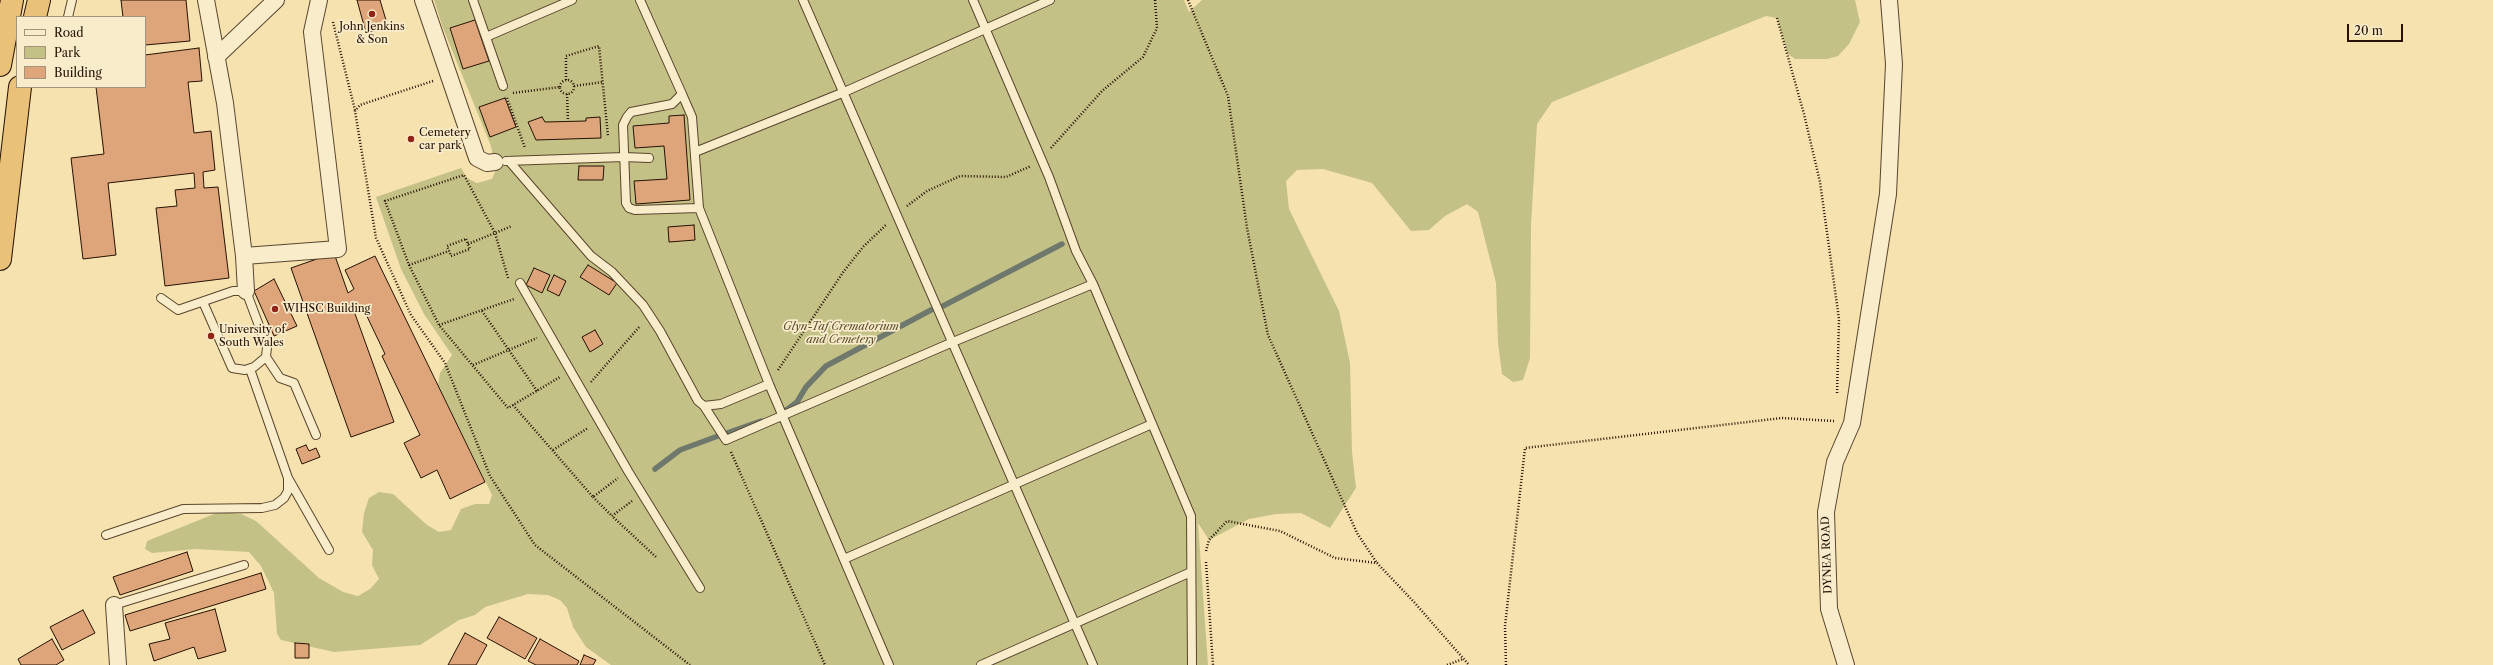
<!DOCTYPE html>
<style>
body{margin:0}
#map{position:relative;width:2493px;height:665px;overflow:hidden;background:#f5e2af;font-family:"Libre Caslon Text",serif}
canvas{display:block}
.legend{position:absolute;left:16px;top:16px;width:130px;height:72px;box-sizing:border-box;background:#f8eccb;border:1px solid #a4947b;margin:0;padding:5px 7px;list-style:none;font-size:12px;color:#261102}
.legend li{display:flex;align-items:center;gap:8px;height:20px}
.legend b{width:20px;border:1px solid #a4947b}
.scale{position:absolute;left:2347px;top:24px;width:56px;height:18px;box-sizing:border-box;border:2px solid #261102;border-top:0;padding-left:5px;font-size:12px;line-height:14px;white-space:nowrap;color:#261102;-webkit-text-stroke:3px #f8eccb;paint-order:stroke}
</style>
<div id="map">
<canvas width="2493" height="665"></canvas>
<ul class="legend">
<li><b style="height:5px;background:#f8eccb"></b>Road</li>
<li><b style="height:11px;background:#c4c186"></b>Park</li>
<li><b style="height:11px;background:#dda579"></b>Building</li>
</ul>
<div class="scale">20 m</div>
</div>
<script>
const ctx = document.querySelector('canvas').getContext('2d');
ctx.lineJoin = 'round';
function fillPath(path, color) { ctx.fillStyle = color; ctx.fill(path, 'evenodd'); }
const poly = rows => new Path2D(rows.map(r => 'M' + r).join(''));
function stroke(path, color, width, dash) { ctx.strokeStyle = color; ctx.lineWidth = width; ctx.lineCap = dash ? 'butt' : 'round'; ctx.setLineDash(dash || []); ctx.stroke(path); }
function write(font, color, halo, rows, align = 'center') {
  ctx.font = font + ' "Libre Caslon Text",serif'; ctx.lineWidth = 3.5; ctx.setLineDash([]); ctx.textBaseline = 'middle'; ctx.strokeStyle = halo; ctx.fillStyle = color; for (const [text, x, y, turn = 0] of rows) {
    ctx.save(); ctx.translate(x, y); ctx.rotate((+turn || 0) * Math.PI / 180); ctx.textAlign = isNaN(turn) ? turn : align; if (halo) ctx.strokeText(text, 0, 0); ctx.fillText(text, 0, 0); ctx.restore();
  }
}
const green = poly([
 [434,0,1184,0,1189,12,1202,0,1855,0,1860,22,1849,44,1838,56,1827,59,1795,59,1788,54,1777,18,1766,16,1552,102,1537,124,1531,225,1530,358,1523,380,1513,382,1502,374,1498,343,1496,283,1478,212,1467,204,1445,216,1429,230,1411,231,1372,183,1323,169,1297,170,1286,181,1289,209,1339,311,1350,363,1352,452,1356,488,1330,528,1301,513,1276,514,1249,519,1209,540,1198,523,1208,665,611,665,586,647,573,627,567,608,560,600,548,595,528,594,485,607,475,615,459,620,420,645,334,652,281,640,277,634,274,593,261,566,249,552,196,549,152,553,145,549,147,541,219,512,241,514,256,521,319,578,343,592,358,596,370,589,379,579,372,565,373,550,362,532,364,513,369,498,379,492,393,494,427,525,439,532,451,530,461,509,475,504,489,504,492,495,438,385,440,373,452,355,424,314,401,269,376,197,461,168,467,178,477,183,492,179,496,170,491,146,443,28]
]);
const stream = poly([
 [943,306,1062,244],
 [785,411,797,402,806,387,826,366,931,310],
 [727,433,761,421],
 [655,469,680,450,718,436]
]);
const building = poly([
 [121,0,186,0,190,41,145,45,145,17,123,17,121,0],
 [357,0,380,0,388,27,366,33,357,0],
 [475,20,489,61,463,69,450,28,475,20],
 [199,48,202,81,188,82,194,133,211,131,215,170,203,172,204,188,218,187,229,278,165,286,156,208,177,206,175,190,195,188,194,173,108,183,116,255,83,259,71,158,104,154,96,87,145,87,145,55,199,48],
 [505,98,516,127,490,137,479,107,505,98],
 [684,115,690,200,636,204,634,181,667,179,664,146,635,148,633,126,669,123,669,116,684,115],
 [542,117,545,122,586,121,586,118,600,117,601,138,536,140,528,122,542,117],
 [579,166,604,166,603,180,578,180,579,166],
 [694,225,695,240,669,242,668,227,694,225],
 [334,253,348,293,354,289,345,270,375,256,485,482,450,499,437,470,421,478,404,443,420,435,382,356,385,354,362,306,354,311,394,422,351,437,291,268,334,253],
 [588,265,617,283,609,295,580,277,588,265],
 [534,268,550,275,542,293,526,285,534,268],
 [554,275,566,281,559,296,547,290,554,275],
 [274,279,297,326,274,336,254,291,274,279],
 [595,330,603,344,590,352,582,337,595,330],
 [306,445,309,451,316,448,320,457,302,464,296,449,306,445],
 [187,552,193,571,120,595,113,577,187,552],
 [261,573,266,589,130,631,125,615,261,573],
 [215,609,226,651,198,659,194,647,154,661,149,644,170,639,165,623,215,609],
 [83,610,95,633,62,650,50,627,83,610],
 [499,617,537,638,525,659,487,638,499,617],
 [465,633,487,645,476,665,448,665,465,633],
 [52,639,64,660,56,665,21,665,18,659,52,639],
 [540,639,579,661,577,665,536,665,528,661,540,639],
 [295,643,309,644,309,658,295,658,295,643],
 [584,655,596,660,593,665,580,665,584,655]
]);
const path = poly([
 [1188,0,1228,96,1247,228,1268,335,1357,533,1377,563],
 [1777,18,1804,114,1820,182,1839,319,1837,395],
 [333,22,355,110],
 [566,80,566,56,599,46,608,136],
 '560 87a7 7 0 1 1 14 0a7 7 0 1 1-14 0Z',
 [433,81,360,105,355,111,376,238,411,315,445,363,490,476,535,545,690,665],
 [574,86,603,82],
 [513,93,560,87],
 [567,94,568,121],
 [507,98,525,148],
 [1051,148,1102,91,1143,57,1157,28,1155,0],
 [907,206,927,191,960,176,1006,177,1031,166],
 [466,239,470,249,451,256,447,246,466,239],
 [468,244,512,226],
 [409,265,449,251],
 [508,278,495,233,464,175,385,201,409,265,439,325,508,408,560,377],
 [482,311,537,391],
 [439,325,514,299],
 [473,365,537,338],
 [778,370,844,271,863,247,887,224],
 [591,382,640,326],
 [513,405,593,497,618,478],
 [553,450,588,428],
 [731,452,825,665],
 [593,497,612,516],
 [632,501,612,516,656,557],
 [1206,551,1209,540,1227,521,1280,531,1335,558,1377,563,1414,602,1469,665],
 [1206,562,1213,665],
 [1447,665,1463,659],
 [1506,665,1505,626,1525,448,1782,418,1834,421]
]);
const service = poly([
 [473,0,503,86],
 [640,0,682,94,672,104,631,112,627,117,623,125,626,203,629,208,635,210,699,208],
 [803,0,1093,665],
 [973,0,1049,177,1076,251,1093,284,1191,516,1192,665],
 [68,17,72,0],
 [486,37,572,0],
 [695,152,842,93,1050,0],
 [506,161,624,157,649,158],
 [509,161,591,256,612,272,643,305,660,331,698,401,704,406,721,404,769,384,699,208,692,117,682,94],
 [520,283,628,471,700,588],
 [161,298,178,310,233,291,246,291,267,347,266,357,254,367,245,370,232,368,203,302],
 [266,357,280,378,294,383,316,435],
 [250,369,288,478,329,550],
 [769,384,889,665],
 [704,406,726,440,953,342,1093,284],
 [106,535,183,509,262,508,275,505,284,498,288,491,288,478],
 [844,559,1152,424],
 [114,605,244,565],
 [981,665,1191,572]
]);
const minor = poly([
 [206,0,225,103,244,256,246,291],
 [423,0,477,158,487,163,495,162],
 [216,57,276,0],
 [244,256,338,249,312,32,319,0],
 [114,605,118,665],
 [1846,665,1829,609,1826,512,1835,462,1852,423,1888,194,1894,64,1889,0]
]);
const trunk = poly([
 [35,17,39,0],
 [0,65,12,0],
 [0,259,20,87]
]);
const markers = [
 [372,14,4,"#8f2418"],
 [411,139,4,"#8f2418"],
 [275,309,4,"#8f2418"],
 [211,336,4,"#8f2418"]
];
const poiNames = [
 ["John Jenkins",372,27,"center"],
 ["& Son",372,40,"center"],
 ["Cemetery",419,133],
 ["car park",419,146],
 ["WIHSC Building",283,309],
 ["University of",219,330],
 ["South Wales",219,343]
];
const parkNames = [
 ["Glyn-Taf Crematorium",841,327],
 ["and Cemetery",841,340]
];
const streetNames = [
 ["DYNEA ROAD",1827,555,-92]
];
fillPath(green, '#c4c186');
stroke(stream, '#6e786c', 5.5);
fillPath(building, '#dda579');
stroke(building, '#261102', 1);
stroke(service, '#5a452d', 10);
stroke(minor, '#5a452d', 18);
stroke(trunk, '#261102', 24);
stroke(path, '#261102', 2.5, [1, 2]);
stroke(service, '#f8eccb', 8);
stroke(minor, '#f8eccb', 16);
stroke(trunk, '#eac178', 22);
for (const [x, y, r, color] of markers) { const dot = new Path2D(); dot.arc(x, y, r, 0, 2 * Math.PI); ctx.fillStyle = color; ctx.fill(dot); stroke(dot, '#f8eccb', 1.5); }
write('11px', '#261102', '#f8eccb', poiNames, 'left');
write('italic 11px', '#5d4f30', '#f8eccb', parkNames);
write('11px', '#261102', '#f8eccb', streetNames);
</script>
